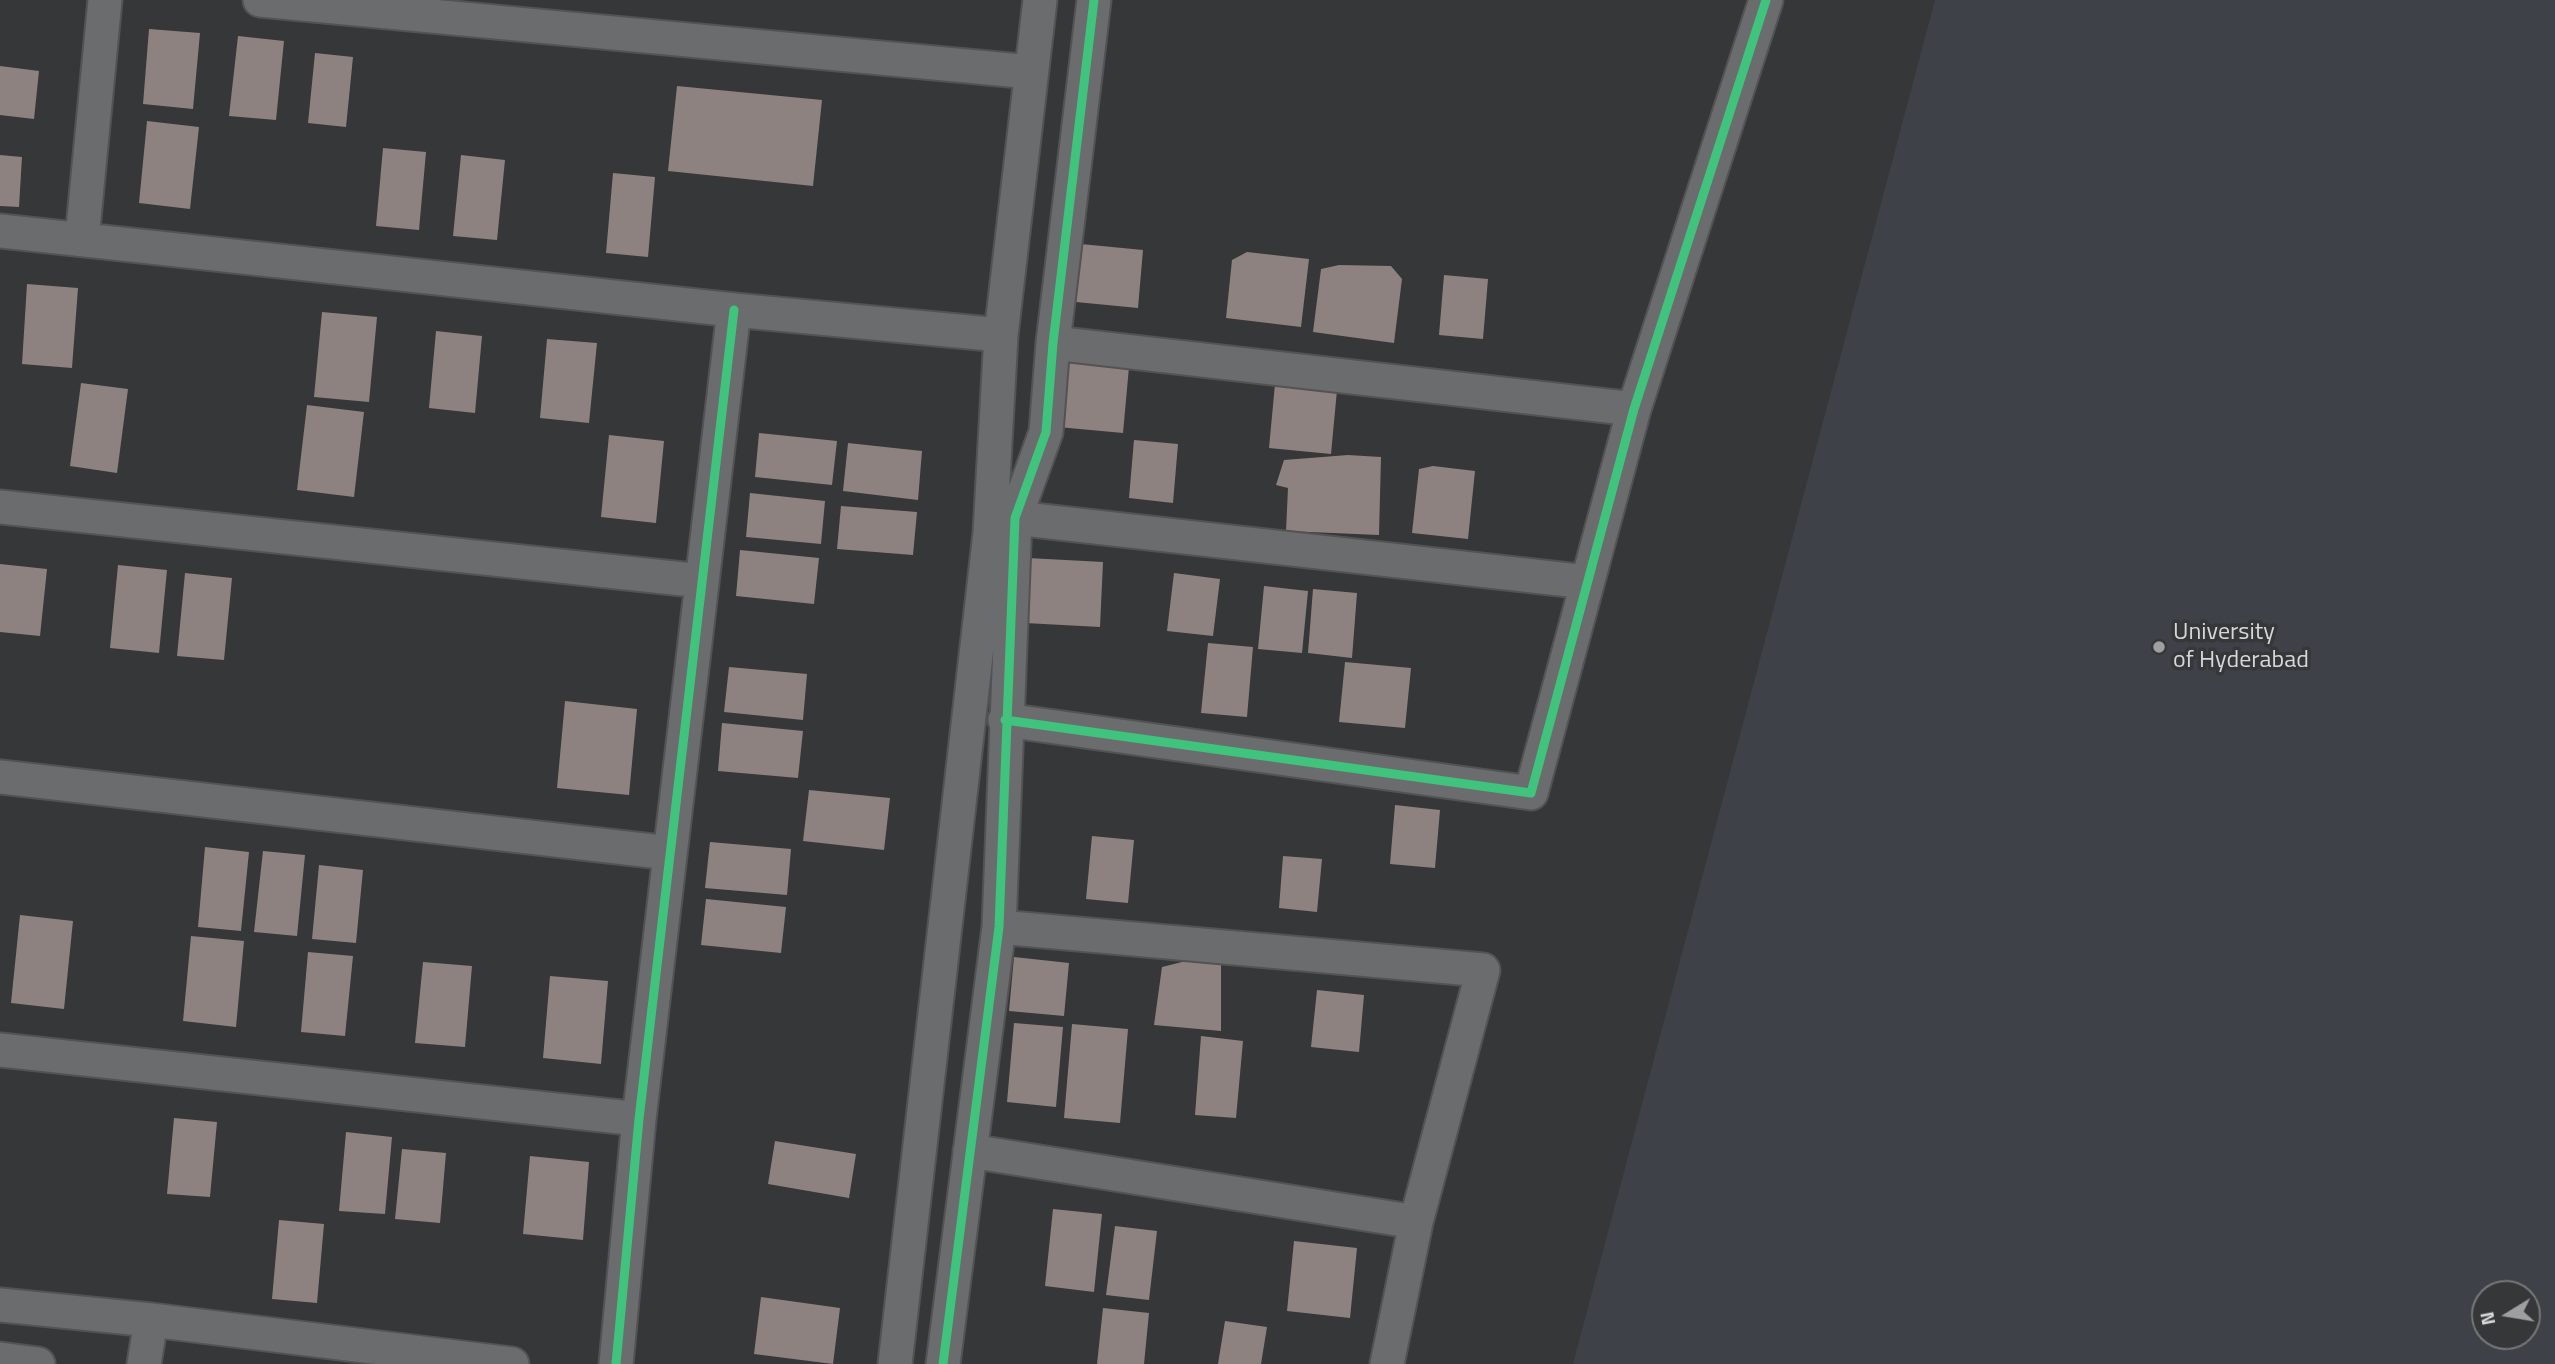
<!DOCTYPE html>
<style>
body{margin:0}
#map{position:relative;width:2555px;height:1364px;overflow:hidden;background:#363738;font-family:"Titillium Web",sans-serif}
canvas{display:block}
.north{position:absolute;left:2471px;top:1280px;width:70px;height:70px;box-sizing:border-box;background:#353739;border:2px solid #757779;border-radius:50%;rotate:259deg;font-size:19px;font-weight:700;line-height:28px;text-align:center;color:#d6d7d8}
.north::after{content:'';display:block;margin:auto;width:24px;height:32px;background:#9e9fa0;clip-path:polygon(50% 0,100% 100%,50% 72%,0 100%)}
</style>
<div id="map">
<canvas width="2555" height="1364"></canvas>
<div class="north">N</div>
</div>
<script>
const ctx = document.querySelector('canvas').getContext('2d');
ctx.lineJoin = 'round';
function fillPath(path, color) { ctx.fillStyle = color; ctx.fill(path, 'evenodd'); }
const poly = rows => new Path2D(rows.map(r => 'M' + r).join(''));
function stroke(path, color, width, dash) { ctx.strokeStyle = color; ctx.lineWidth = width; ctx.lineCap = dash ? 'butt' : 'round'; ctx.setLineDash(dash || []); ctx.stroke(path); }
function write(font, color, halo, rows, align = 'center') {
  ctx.font = font + ' "Titillium Web",sans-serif'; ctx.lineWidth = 7; ctx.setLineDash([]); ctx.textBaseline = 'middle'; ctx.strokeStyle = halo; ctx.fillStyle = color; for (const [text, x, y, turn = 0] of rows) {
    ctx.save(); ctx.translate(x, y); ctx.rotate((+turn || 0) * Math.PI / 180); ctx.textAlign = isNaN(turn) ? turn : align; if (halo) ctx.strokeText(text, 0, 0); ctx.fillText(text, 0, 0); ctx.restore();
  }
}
const built = poly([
 [1935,0,2555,0,2555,1364,1573,1364],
 [2485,1294,2527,1294,2527,1336,2485,1336]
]);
const building = poly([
 [149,29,200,33,193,109,143,104],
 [238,36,284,41,276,120,229,116],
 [315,53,353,57,346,127,308,123],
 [0,66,39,71,34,119,0,115],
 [677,86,822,100,813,186,668,171],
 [147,121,199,127,190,209,139,203],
 [383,148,426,152,419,230,376,226],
 [0,155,22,157,19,207,0,206],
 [461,155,505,160,497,240,453,236],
 [613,173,655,177,648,257,606,253],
 [1081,244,1143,250,1138,308,1076,302],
 [1247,252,1309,259,1301,327,1226,318,1232,260],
 [1339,265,1391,266,1402,279,1394,343,1313,332,1321,269],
 [1444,275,1488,279,1483,339,1439,335],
 [27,284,78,288,72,368,22,364],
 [322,312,377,317,369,402,314,397],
 [436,331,482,336,475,413,429,408],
 [547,339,597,343,589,423,540,418],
 [1064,361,1129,367,1123,433,1058,427],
 [81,383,128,389,117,473,70,466],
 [1275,384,1337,390,1331,454,1269,448],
 [307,405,364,412,354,497,297,490],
 [759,433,837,441,832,485,755,477],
 [609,435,664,441,656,523,601,517],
 [1134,440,1178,444,1173,503,1129,498],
 [848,443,922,451,918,500,843,491],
 [1348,455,1381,457,1379,535,1286,531,1288,488,1276,485,1284,460],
 [1433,466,1475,471,1468,539,1412,533,1419,469],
 [750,493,825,501,821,544,746,537],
 [841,506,917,512,913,555,837,549],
 [740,550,819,558,814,604,736,596],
 [1028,558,1103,562,1100,627,1025,623],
 [0,564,47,569,40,636,0,632],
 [118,565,167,570,159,653,110,648],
 [185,573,232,578,224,660,177,656],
 [1174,573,1220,579,1213,636,1167,631],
 [1264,586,1308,591,1302,653,1258,649],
 [1313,589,1357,593,1352,658,1308,653],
 [1208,643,1253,647,1247,717,1201,713],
 [1345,662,1411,668,1405,728,1339,722],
 [729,667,807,674,803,720,724,712],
 [565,701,637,709,629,795,557,788],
 [722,723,803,731,798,778,718,771],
 [809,790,890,798,884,850,803,841],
 [1395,805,1440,810,1435,868,1390,864],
 [1092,836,1134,840,1128,903,1086,899],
 [710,842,791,849,787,895,705,888],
 [205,847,249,852,241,931,198,927],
 [263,851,305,855,297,936,254,932],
 [1283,856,1322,859,1317,912,1279,908],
 [319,865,363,870,356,943,312,939],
 [706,899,786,907,781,953,701,945],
 [20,915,73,921,64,1009,11,1003],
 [191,936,244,941,236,1027,183,1021],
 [308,952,353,956,345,1036,301,1032],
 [1014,957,1069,963,1064,1016,1009,1011],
 [1190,960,1221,960,1221,1031,1154,1025,1162,967],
 [423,962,472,966,465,1047,415,1043],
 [550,976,608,981,601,1064,543,1058],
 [1317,990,1364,995,1359,1052,1311,1047],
 [1014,1023,1063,1027,1056,1107,1007,1102],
 [1072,1024,1128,1029,1120,1123,1064,1118],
 [1201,1036,1243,1041,1236,1118,1195,1115],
 [174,1118,217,1122,210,1197,167,1194],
 [346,1132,392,1137,385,1214,339,1211],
 [775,1141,856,1154,849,1198,768,1184],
 [402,1149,446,1153,440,1223,395,1219],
 [530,1156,589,1162,583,1240,523,1234],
 [1053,1209,1102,1214,1094,1292,1045,1286],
 [279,1220,324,1224,317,1303,272,1299],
 [1115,1226,1157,1231,1149,1300,1106,1295],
 [1294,1241,1357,1248,1350,1318,1287,1311],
 [761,1297,840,1308,833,1364,754,1354],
 [1103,1308,1149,1313,1144,1364,1097,1364],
 [1225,1321,1267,1327,1261,1364,1218,1364]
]);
const minor = poly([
 [260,0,1031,72],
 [0,231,734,310,1001,335],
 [82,239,105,0],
 [1053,343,1634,409],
 [0,507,702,581],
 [1015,518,1587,582],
 [1005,720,1531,793,1634,409,1766,0],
 [0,777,670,853],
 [999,927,1483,970,1416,1222,1387,1364],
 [0,1050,639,1119],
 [970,1151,1416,1222],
 [0,1305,151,1320,512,1364],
 [0,1359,38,1364],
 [144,1364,151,1320],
 [616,1364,639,1119,734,310],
 [895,1364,990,533,1001,335,1040,0],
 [943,1364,999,927,1015,518,1046,432,1053,343,1094,0]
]);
const cycleway = poly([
 [1005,720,1531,793,1634,409,1766,0],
 [616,1364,639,1119,734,310],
 [943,1364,999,927,1015,518,1046,432,1053,343,1094,0]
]);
const markers = [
 [2159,647,7,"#9e9fa0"]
];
const poiNames = [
 ["University",2173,633],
 ["of Hyderabad",2173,661]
];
fillPath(built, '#3e4248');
fillPath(building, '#8d8280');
stroke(minor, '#535354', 37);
stroke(minor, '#6b6c6d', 33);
stroke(cycleway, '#40c37c', 9);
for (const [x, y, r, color] of markers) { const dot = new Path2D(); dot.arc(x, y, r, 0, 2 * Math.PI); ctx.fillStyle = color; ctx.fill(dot); stroke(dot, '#353739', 2.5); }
write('24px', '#d6d7d8', '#353739', poiNames, 'left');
</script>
